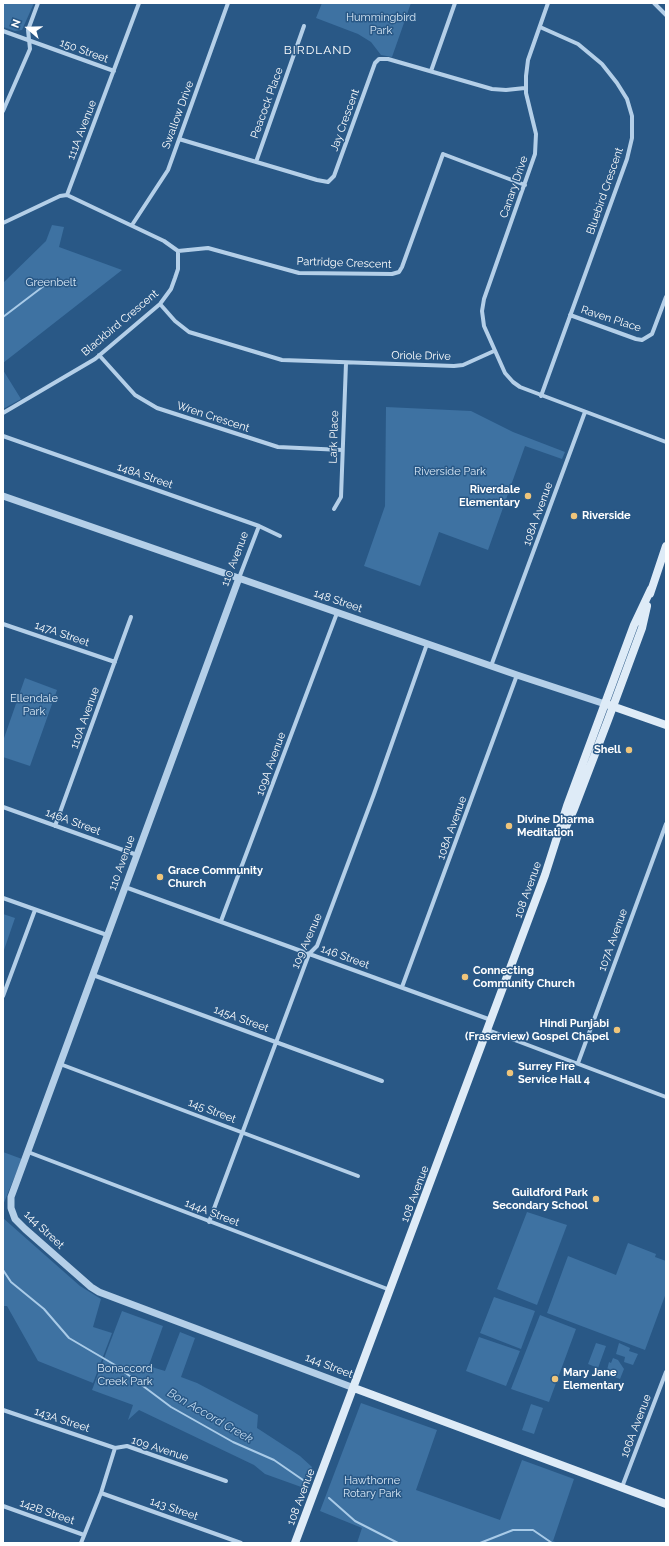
<!DOCTYPE html>
<style>
body{margin:0}
#map{position:relative;width:669px;height:1546px;overflow:hidden;background:#295886;font-family:Raleway,sans-serif}
canvas{display:block}
.frame{position:absolute;inset:0;border:4px solid #fff;pointer-events:none}
.north{position:absolute;left:8px;top:8px;width:40px;height:40px;-webkit-text-stroke:3px #295886;paint-order:stroke;rotate:290deg;font-size:11px;font-weight:700;line-height:16px;text-align:center;color:#fff}
.north::after{content:'';display:block;margin:auto;width:14px;height:18px;background:#fff;clip-path:polygon(50% 0,100% 100%,50% 72%,0 100%)}
</style>
<div id="map">
<canvas width="669" height="1546"></canvas>
<div class="frame"></div>
<div class="north">N</div>
</div>
<script>
const ctx = document.querySelector('canvas').getContext('2d');
ctx.lineJoin = 'round';
function fillPath(path, color) { ctx.fillStyle = color; ctx.fill(path, 'evenodd'); }
const poly = rows => new Path2D(rows.map(r => 'M' + r).join(''));
function stroke(path, color, width, dash) { ctx.strokeStyle = color; ctx.lineWidth = width; ctx.lineCap = dash ? 'butt' : 'round'; ctx.setLineDash(dash || []); ctx.stroke(path); }
function write(font, color, halo, rows, align = 'center') {
  ctx.font = font + ' Raleway,sans-serif'; ctx.lineWidth = 3; ctx.setLineDash([]); ctx.textBaseline = 'middle'; ctx.strokeStyle = halo; ctx.fillStyle = color; for (const [text, x, y, turn = 0] of rows) {
    ctx.save(); ctx.translate(x, y); ctx.rotate((+turn || 0) * Math.PI / 180); ctx.textAlign = isNaN(turn) ? turn : align; if (halo) ctx.strokeText(text, 0, 0); ctx.fillText(text, 0, 0); ctx.restore();
  }
}
const green = poly([
 [3,3,34,3,22,30,15,31,3,27],
 [322,3,411,3,392,57,381,55,371,42,358,34,316,18],
 [52,225,64,227,59,247,122,270,3,363,3,283,46,241],
 [3,370,21,399,3,409],
 [386,407,471,411,513,432,565,452,562,459,525,446,488,550,439,532,420,586,364,566,385,506],
 [25,678,57,690,30,766,3,757,3,741],
 [3,914,15,918,4,950,3,950],
 [3,1152,22,1159,3,1205],
 [527,1212,567,1225,537,1305,497,1289],
 [3,1218,80,1286,101,1299,93,1327,112,1333,93,1383,38,1361,7,1306,3,1306],
 [628,1243,656,1254,655,1257,666,1261,666,1293,645,1350,547,1313,568,1256,616,1275],
 [494,1297,535,1311,521,1349,480,1333],
 [122,1311,163,1326,149,1365,155,1368,165,1371,180,1332,195,1338,181,1377,197,1383,258,1415,257,1428,300,1456,312,1467,304,1488,265,1474,254,1465,139,1410,128,1420,133,1405,92,1390],
 [540,1315,576,1329,549,1402,511,1389],
 [479,1337,520,1351,506,1386,466,1371],
 [596,1343,606,1346,598,1368,588,1364],
 [619,1343,630,1348,629,1351,638,1354,633,1365,624,1362,625,1357,616,1354],
 [613,1358,618,1360,624,1369,620,1379,606,1374,609,1362,611,1363],
 [361,1403,437,1430,416,1490,500,1520,522,1460,574,1479,553,1541,558,1543,357,1543,362,1528,320,1511],
 [531,1404,543,1408,534,1434,522,1430]
]);
const stream = poly([
 [3,317,49,282],
 [3,1270,11,1282,44,1309,69,1338,115,1365,171,1407,233,1442,274,1460,303,1480],
 [329,1498,355,1521,398,1543],
 [480,1543,513,1530,533,1530,552,1543]
]);
const minor = poly([
 [548,3,528,60,526,76,526,93,536,134,535,154,484,299,482,311,484,326,505,373,513,382,520,387,666,442],
 [654,3,666,15],
 [540,27,578,44,602,64,617,83,627,99,632,116,632,138,627,159,541,396],
 [3,31,114,71],
 [431,71,455,3],
 [3,111,30,49,28,30,38,3],
 [179,139,317,180,328,182,334,176,375,63,379,59,388,59,492,89,506,90,525,88],
 [256,162,304,26],
 [67,195,139,3],
 [67,195,164,241,178,251],
 [3,223,60,196,67,195],
 [132,225,168,170,228,3],
 [178,251,208,248,299,273,392,274,399,272,402,267,443,154,525,185],
 [160,304,175,321,189,332,282,360,454,366,463,365,494,351],
 [570,315,636,339,642,340,652,334,666,297],
 [99,355,135,395,157,408,278,447,342,450],
 [3,413,95,359,160,304,171,289,175,278,178,269,178,251],
 [3,436,259,526,280,536],
 [334,509,341,497,346,363],
 [239,578,259,526],
 [3,624,115,662],
 [491,666,585,412],
 [3,807,137,855],
 [55,826,131,617],
 [125,887,491,1020],
 [3,898,107,935],
 [221,921,337,613],
 [93,975,382,1081],
 [402,987,517,675],
 [3,996,35,910],
 [488,1030,666,1097],
 [578,1063,666,824],
 [60,1064,358,1176],
 [28,1152,390,1290],
 [209,1222,309,954,317,946,374,794,427,644],
 [3,1410,115,1448],
 [115,1448,127,1446,226,1481],
 [622,1487,666,1372],
 [101,1493,241,1543],
 [3,1506,84,1535],
 [81,1543,101,1493,115,1448]
]);
const tertiary = poly([
 [3,496,517,675,605,704],
 [239,578,11,1197,11,1208,15,1219,25,1229,91,1287,99,1292,354,1388]
]);
const secondary = poly([
 [650,594,666,546],
 [609,705,666,725],
 [565,829,574,809,608,720,642,628,647,606],
 [354,1388,666,1504],
 [295,1543,545,875,567,806,634,625,651,589]
]);
const markers = [
 [528,496,4,"#efc57b"],
 [574,516,4,"#efc57b"],
 [629,750,4,"#efc57b"],
 [509,826,4,"#efc57b"],
 [160,877,4,"#efc57b"],
 [465,977,4,"#efc57b"],
 [617,1030,4,"#efc57b"],
 [510,1073,4,"#efc57b"],
 [596,1199,4,"#efc57b"],
 [555,1379,4,"#efc57b"]
];
const parkNames = [
 ["Hummingbird",381,18],
 ["Park",381,31],
 ["Greenbelt",51,283],
 ["Riverside Park",450,472],
 ["Ellendale",34,699],
 ["Park",34,712],
 ["Bonaccord",125,1369],
 ["Creek Park",125,1382],
 ["Hawthorne",372,1481],
 ["Rotary Park",372,1494]
];
const streetNames = [
 ["150 Street",84,51,20],
 ["Peacock Place",267,103,-70],
 ["Swallow Drive",178,115,-70],
 ["Jay Crescent",345,120,-70],
 ["111A Avenue",82,130,-69],
 ["Canary Drive",514,187,-71],
 ["Bluebird Crescent",605,191,-71],
 ["Partridge Crescent",344,263,2],
 ["Raven Place",611,319,18],
 ["Blackbird Crescent",120,323,-40],
 ["Oriole Drive",421,356,1],
 ["Wren Crescent",213,417,18],
 ["Lark Place",334,437,-88],
 ["148A Street",145,476,19],
 ["108A Avenue",538,514,-70],
 ["110 Avenue",235,559,-69],
 ["148 Street",338,601,19],
 ["147A Street",62,634,19],
 ["110A Avenue",85,718,-70],
 ["109A Avenue",271,764,-70],
 ["146A Street",73,822,20],
 ["108A Avenue",452,828,-70],
 ["110 Avenue",122,863,-70],
 ["108 Avenue",528,890,-70],
 ["107A Avenue",613,940,-70],
 ["109 Avenue",307,941,-66],
 ["146 Street",345,957,20],
 ["145A Street",241,1019,20],
 ["145 Street",212,1111,21],
 ["108 Avenue",415,1194,-69],
 ["144A Street",212,1213,21],
 ["144 Street",44,1230,43],
 ["144 Street",329,1366,21],
 ["143A Street",62,1420,18],
 ["106A Avenue",636,1426,-69],
 ["109 Avenue",160,1449,18],
 ["108 Avenue",301,1497,-69],
 ["143 Street",174,1509,19],
 ["142B Street",47,1512,19]
];
const poiNames = [
 ["Riverdale",520,490,"right"],
 ["Elementary",520,503,"right"],
 ["Riverside",582,516],
 ["Shell",621,750,"right"],
 ["Divine Dharma",517,820],
 ["Meditation",517,833],
 ["Grace Community",168,871],
 ["Church",168,884],
 ["Connecting",473,971],
 ["Community Church",473,984],
 ["Hindi Punjabi",609,1024,"right"],
 ["(Fraserview) Gospel Chapel",609,1037,"right"],
 ["Surrey Fire",518,1067],
 ["Service Hall 4",518,1080],
 ["Guildford Park",588,1193,"right"],
 ["Secondary School",588,1206,"right"],
 ["Mary Jane",563,1373],
 ["Elementary",563,1386]
];
const neighbourhoodNames = [
 ["BIRDLAND",318,50]
];
const waterNames = [
 ["Bon Accord Creek",210,1416,30]
];
fillPath(green, '#3e72a2');
stroke(stream, '#a9cbe8', 2);
stroke(minor, '#b4cfe8', 4);
stroke(tertiary, '#b4cfe8', 7);
stroke(secondary, '#deebf7', 8);
for (const [x, y, r, color] of markers) { const dot = new Path2D(); dot.arc(x, y, r, 0, 2 * Math.PI); ctx.fillStyle = color; ctx.fill(dot); stroke(dot, '#295886', 1.5); }
write('11px', '#d8e8f6', '#295886', parkNames);
write('11px', '#fff', '#295886', streetNames);
write('bold 11px', '#fff', '#295886', poiNames, 'left');
ctx.letterSpacing = '1px';
write('12px', '#fff', '#295886', neighbourhoodNames);
ctx.letterSpacing = '0px';
write('italic 12px', '#c0d9ef', '#295886', waterNames);
</script>
